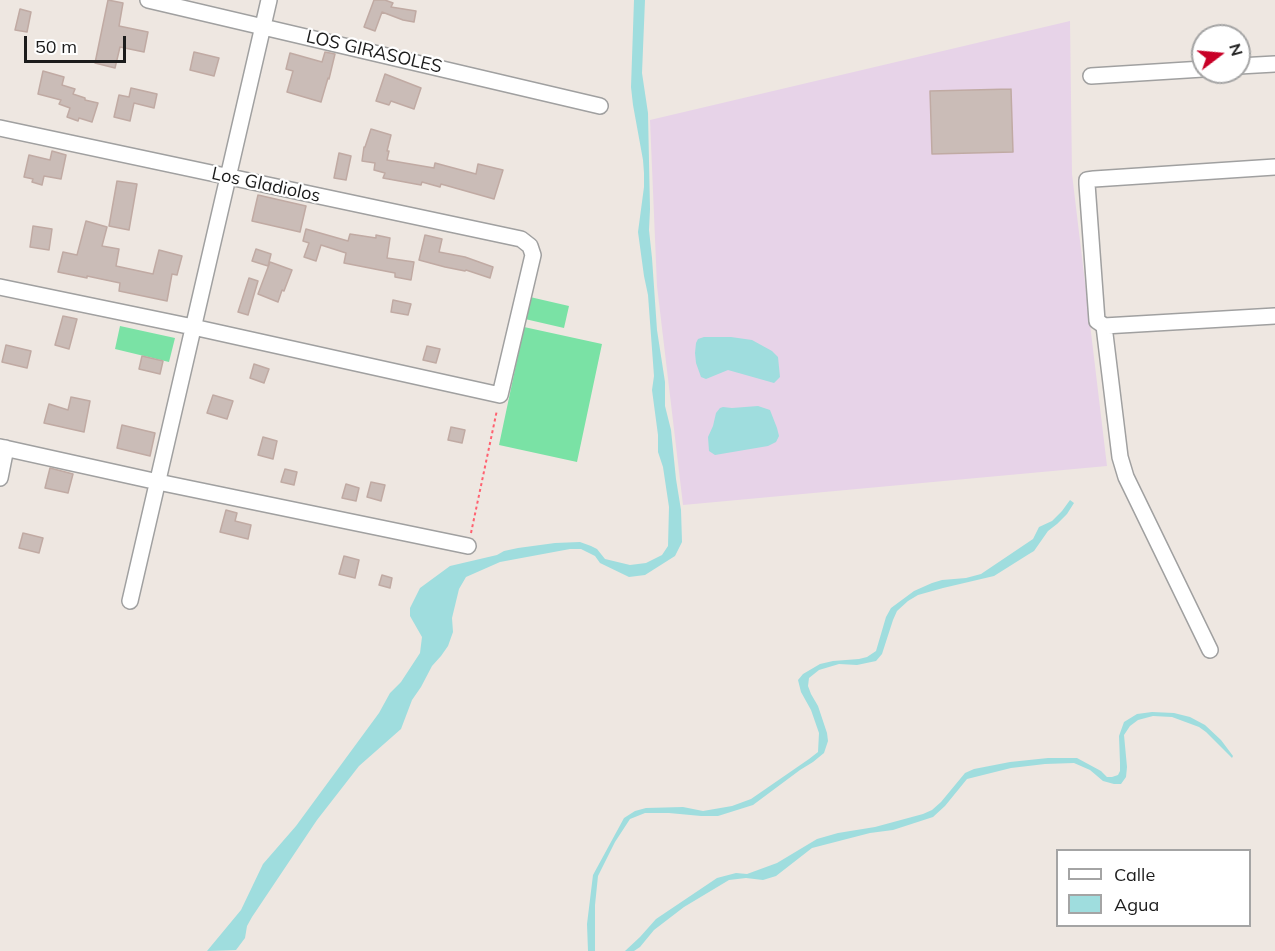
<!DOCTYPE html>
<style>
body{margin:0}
#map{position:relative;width:1275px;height:951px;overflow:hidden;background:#eee7e1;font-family:Mulish,sans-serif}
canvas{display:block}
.legend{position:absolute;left:1056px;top:849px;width:195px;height:78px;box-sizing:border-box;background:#fff;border:2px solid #a4a4a4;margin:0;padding:8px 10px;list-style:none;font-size:18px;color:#1c1c1c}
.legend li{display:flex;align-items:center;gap:12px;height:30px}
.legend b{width:30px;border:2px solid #a4a4a4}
.north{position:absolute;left:1191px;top:24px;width:60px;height:60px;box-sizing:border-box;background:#fff;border:2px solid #a4a4a4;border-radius:50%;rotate:74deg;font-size:16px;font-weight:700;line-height:24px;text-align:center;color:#1c1c1c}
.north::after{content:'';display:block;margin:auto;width:21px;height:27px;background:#c80027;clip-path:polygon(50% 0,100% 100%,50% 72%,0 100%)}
.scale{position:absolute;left:24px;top:36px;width:102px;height:27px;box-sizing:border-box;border:3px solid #1c1c1c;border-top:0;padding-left:8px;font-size:18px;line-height:21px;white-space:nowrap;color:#1c1c1c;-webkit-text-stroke:4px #fff;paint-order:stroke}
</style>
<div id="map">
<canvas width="1275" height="951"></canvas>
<ul class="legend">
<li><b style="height:8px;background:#fff"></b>Calle</li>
<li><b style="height:16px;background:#9fddde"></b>Agua</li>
</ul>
<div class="north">N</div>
<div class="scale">50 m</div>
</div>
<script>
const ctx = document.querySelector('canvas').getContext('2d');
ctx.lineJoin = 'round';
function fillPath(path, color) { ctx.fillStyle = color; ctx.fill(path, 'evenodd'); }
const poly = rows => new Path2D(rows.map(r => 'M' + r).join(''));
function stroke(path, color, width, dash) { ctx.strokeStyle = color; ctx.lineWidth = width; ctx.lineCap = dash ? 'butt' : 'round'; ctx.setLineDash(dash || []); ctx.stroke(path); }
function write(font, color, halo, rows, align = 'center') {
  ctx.font = font + ' Mulish,sans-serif'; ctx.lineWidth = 4.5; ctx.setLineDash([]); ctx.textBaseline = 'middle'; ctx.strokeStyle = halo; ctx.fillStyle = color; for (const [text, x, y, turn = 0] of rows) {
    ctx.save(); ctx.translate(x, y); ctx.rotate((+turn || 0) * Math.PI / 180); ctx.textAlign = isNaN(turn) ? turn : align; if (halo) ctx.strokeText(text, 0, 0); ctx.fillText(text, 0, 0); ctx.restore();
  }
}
const industrial = poly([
 [1070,21,1072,174,1107,466,683,505,657,286,650,120]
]);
const pitch = poly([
 [530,297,569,306,564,328,525,319],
 [120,326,175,338,169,362,115,349],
 [524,327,602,344,577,462,499,445]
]);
const water = poly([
 [634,0,645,0,642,73,648,113,650,209,649,230,652,258,657,330,665,382,665,406,671,430,676,479,681,510,682,542,675,556,645,575,629,577,600,563,595,556,581,549,570,549,500,562,466,577,459,589,452,618,453,632,448,646,441,656,432,666,421,687,412,700,401,729,359,766,317,820,252,917,247,926,245,938,236,950,207,951,241,910,263,864,296,826,379,713,390,693,401,682,420,653,422,637,410,616,410,608,420,588,450,566,497,555,504,551,518,548,555,543,580,542,591,546,597,549,605,559,630,565,646,563,662,555,668,546,669,507,663,467,658,452,658,435,652,390,654,376,648,295,644,276,638,232,644,187,644,173,643,160,633,105,631,87],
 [704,337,731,337,752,340,772,351,778,357,780,377,774,383,728,370,706,379,701,377,696,363,695,353,696,343,698,339],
 [758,406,770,410,777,428,779,436,776,442,768,446,715,455,709,451,708,437,713,426,716,413,720,408,723,407,732,408],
 [1070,500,1074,503,1067,514,1057,524,1048,531,1034,551,1029,554,994,576,943,588,918,595,908,601,897,611,893,620,882,654,876,661,857,665,839,664,819,670,809,678,808,686,811,694,818,706,827,733,828,741,824,753,813,762,800,770,753,805,718,816,701,816,669,813,645,813,630,819,615,842,598,876,595,905,595,951,588,951,587,924,593,875,624,818,635,811,646,808,683,807,703,811,732,806,751,799,809,759,818,752,819,733,811,710,801,692,798,680,803,674,820,664,833,661,859,659,867,657,876,651,886,617,891,608,914,591,932,583,942,580,966,578,981,574,1033,539,1039,527,1052,521,1062,511],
 [1152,712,1174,713,1190,717,1205,725,1221,740,1233,756,1232,758,1206,732,1199,727,1172,717,1153,716,1138,720,1130,726,1124,735,1127,767,1126,777,1121,784,1114,784,1103,781,1090,770,1074,763,1045,764,1011,768,967,779,945,806,933,817,893,830,870,833,812,848,776,876,763,880,746,878,729,880,684,907,654,930,640,947,634,951,625,951,640,937,656,919,717,878,736,873,747,874,777,863,817,839,838,833,875,827,923,814,932,810,941,802,965,773,974,769,1010,762,1048,758,1077,758,1101,771,1107,777,1112,777,1118,775,1120,771,1120,763,1119,736,1124,722,1137,714]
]);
const building = poly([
 [108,0,123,3,119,26,148,32,144,52,120,47,115,68,95,63,108,0],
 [374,0,385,0,393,3,391,7,416,11,414,22,403,20,382,12,375,31,364,27,374,0],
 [20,9,31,12,27,32,15,30,20,9],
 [194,52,219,58,214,76,190,70,194,52],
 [325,52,335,54,329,79,328,78,321,102,287,92,293,71,286,69,290,53,322,62,325,52],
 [43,71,64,77,62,85,75,89,73,94,85,98,85,100,98,103,92,122,79,118,78,121,67,117,70,108,59,104,61,100,38,94,43,71],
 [385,74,421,88,414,109,391,101,389,105,376,101,385,74],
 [131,88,157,94,154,108,134,103,130,121,114,117,119,95,129,97,131,88],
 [1011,89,1013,152,932,154,930,91,1011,89],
 [371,129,391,135,387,151,389,151,387,160,434,168,435,163,476,174,478,164,503,170,494,199,441,184,440,187,422,182,421,185,383,178,385,173,374,170,375,163,362,161,364,147,365,147,371,129],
 [52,151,66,155,61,179,44,176,42,185,32,182,33,179,24,177,29,155,50,160,52,151],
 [339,153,351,156,346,180,334,178,339,153],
 [117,181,137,184,129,230,109,226,117,181],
 [258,195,306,206,300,232,252,221,258,195],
 [86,221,107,227,102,246,119,249,116,266,153,274,159,250,182,256,177,275,172,274,167,301,119,291,120,283,87,276,87,278,58,272,63,252,77,255,86,221],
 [33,226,52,229,49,250,30,247,33,226],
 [306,229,348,241,350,234,376,238,376,235,390,238,387,258,414,262,411,280,395,277,395,273,344,263,346,253,321,245,316,261,304,257,309,243,303,241,306,229],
 [425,235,442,239,439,252,465,257,493,267,490,278,466,270,465,271,445,267,419,260,425,235],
 [256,249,271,254,268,266,252,261,256,249],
 [270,262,292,270,284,291,282,290,278,302,258,294,270,262],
 [249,278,258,281,248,315,238,312,249,278],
 [393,300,411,304,408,315,391,312,393,300],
 [63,316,77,319,69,349,55,345,63,316],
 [6,345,31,351,27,368,2,362,6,345],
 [427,346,440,349,436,363,423,360,427,346],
 [142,356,163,361,160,374,139,369,142,356],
 [254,364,269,369,264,383,250,378,254,364],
 [213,395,233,401,227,419,207,413,213,395],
 [71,397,90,401,84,432,44,423,49,404,68,410,71,397],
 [122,425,155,433,150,456,117,448,122,425],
 [451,427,465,430,462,443,448,440,451,427],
 [263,437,277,441,273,459,258,455,263,437],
 [50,468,73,474,68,493,45,488,50,468],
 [285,469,297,472,294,485,281,482,285,469],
 [371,482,385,485,381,501,367,497,371,482],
 [346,484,359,488,356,501,342,498,346,484],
 [226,510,237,513,235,521,251,525,248,539,220,532,226,510],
 [23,533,43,538,39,553,19,548,23,533],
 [344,556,359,560,355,578,339,574,344,556],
 [382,575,392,578,390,588,379,585,382,575]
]);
const path = poly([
 [471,533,497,410]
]);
const minor = poly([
 [148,0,600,106],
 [1239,66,1275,64],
 [1091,76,1203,69],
 [0,128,521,239,530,246,533,255,500,395,193,327,0,287],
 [1275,167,1094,179,1087,180,1087,184,1097,321,1100,323,1104,326,1275,316],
 [1104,326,1120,457,1126,477,1210,650],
 [0,447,158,482,468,546],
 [0,478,6,448],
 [130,601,269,0]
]);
const streetNames = [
 ["LOS GIRASOLES",374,52,13],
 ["Los Gladiolos",266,185,12]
];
fillPath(industrial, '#e7d3e8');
fillPath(pitch, '#7ae2a5');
fillPath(water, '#9fddde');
fillPath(building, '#cabcb7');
stroke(building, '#c0aaa3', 1.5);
stroke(minor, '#a0a0a0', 18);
stroke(path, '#ff6170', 2, [3, 3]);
stroke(minor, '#fff', 15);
write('18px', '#1c1c1c', '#fff', streetNames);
</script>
